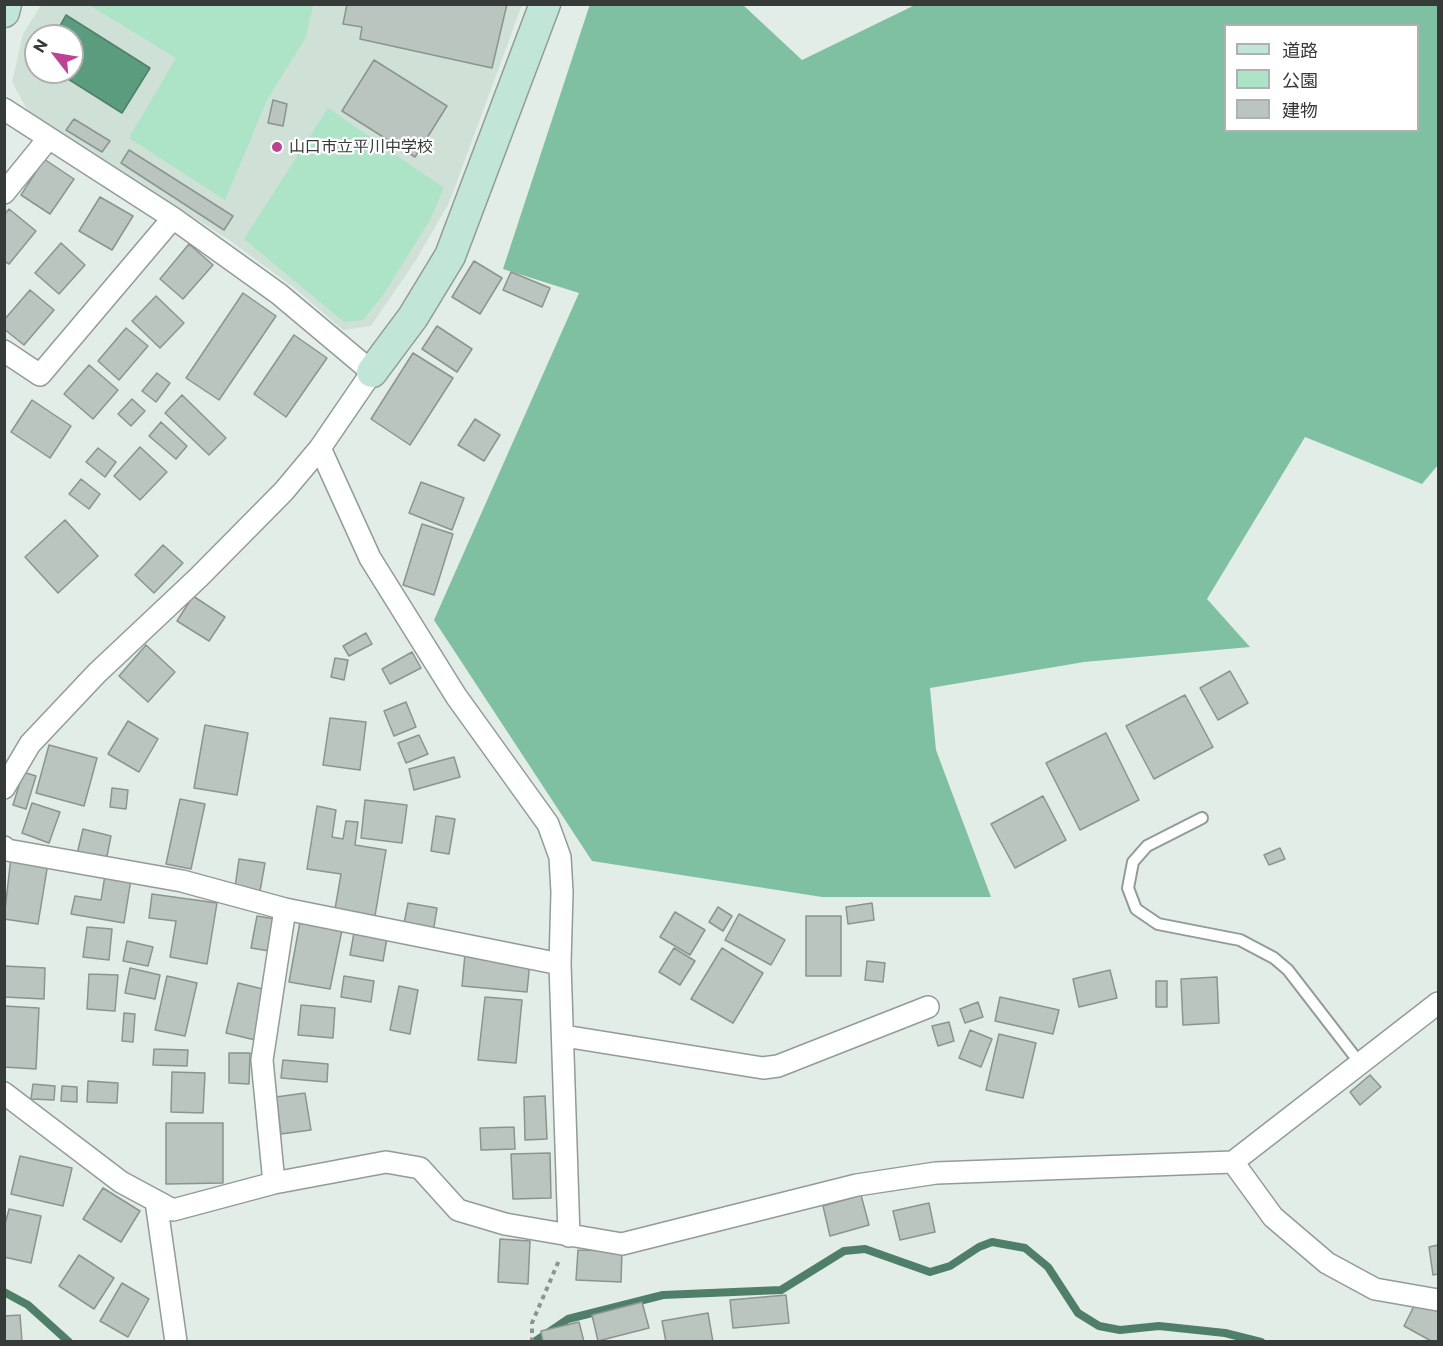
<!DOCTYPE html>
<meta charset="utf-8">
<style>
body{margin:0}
#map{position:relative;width:1443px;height:1346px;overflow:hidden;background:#e2ede7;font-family:Commissioner,"Noto Sans JP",sans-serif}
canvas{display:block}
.frame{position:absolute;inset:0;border:6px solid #363a38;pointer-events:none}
.legend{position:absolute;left:1224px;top:24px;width:195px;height:108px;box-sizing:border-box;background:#fff;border:2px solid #afb0af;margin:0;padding:8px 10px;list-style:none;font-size:18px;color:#363a38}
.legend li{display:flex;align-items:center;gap:12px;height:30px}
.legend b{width:30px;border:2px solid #afb0af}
.north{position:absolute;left:24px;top:24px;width:60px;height:60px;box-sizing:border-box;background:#fff;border:2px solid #afb0af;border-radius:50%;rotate:301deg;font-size:16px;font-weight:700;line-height:24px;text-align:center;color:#363a38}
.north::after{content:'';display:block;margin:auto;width:21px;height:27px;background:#bc4294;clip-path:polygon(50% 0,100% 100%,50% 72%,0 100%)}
</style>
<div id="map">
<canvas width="1443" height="1346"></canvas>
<div class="frame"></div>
<ul class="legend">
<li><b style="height:8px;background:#c1e6d8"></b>道路</li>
<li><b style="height:16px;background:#ade4c8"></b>公園</li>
<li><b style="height:16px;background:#bbc5bf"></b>建物</li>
</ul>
<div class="north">N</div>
</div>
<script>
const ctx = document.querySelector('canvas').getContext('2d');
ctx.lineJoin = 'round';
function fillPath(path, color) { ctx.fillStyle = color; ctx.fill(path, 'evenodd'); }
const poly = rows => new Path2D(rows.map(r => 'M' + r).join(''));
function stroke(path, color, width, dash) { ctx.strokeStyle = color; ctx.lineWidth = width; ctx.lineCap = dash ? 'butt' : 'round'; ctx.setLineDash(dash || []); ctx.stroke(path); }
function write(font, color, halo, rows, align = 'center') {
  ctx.font = font + ' Commissioner,"Noto Sans JP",sans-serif'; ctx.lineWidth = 4.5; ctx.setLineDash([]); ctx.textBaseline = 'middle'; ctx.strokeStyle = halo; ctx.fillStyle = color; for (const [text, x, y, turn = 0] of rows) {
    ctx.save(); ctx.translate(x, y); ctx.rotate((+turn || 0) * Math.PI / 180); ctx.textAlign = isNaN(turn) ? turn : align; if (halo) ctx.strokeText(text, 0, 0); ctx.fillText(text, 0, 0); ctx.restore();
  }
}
const built = poly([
 [41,5,522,5,449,203,416,260,371,326,343,330,297,290,232,242,28,111,12,82,23,34],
 [36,36,72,36,72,72,36,72]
]);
const green = poly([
 [89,5,313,5,306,37,268,98,225,200,129,138,176,58],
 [328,108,444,188,430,220,383,295,363,320,344,322,244,239]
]);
const forest = poly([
 [590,4,743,5,802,60,915,5,1438,5,1438,465,1422,484,1305,437,1207,599,1250,647,1084,662,930,688,936,750,991,897,822,897,592,861,434,620,579,293,503,269],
 [1226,26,1418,26,1418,130,1226,130]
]);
const water = poly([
 [66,15,150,68,122,113,57,72,72,72,72,36,54,36,66,15]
]);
const stream = poly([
 [4,1292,28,1305,69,1342],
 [534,1342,568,1319,663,1295,781,1290,844,1251,865,1249,930,1272,950,1266,979,1247,992,1242,1025,1248,1048,1267,1078,1313,1099,1326,1120,1330,1159,1326,1225,1333,1261,1342]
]);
const building = poly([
 [347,4,507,4,492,68,360,39,362,27,343,24,347,4],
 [374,60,447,106,415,157,342,111,374,60],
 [273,100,287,104,283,126,268,123,273,100],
 [74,119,110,141,102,152,66,130,74,119],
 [129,150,233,216,224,230,121,163,129,150],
 [44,159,74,179,50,214,21,195,44,159],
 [100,197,133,216,112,250,79,231,100,197],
 [9,209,36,231,9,264,4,261,4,215,9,209],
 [61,243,85,265,59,294,35,273,61,243],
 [189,244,213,265,183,299,160,279,189,244],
 [474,261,502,278,480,314,452,297,474,261],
 [511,272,550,288,542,307,503,290,511,272],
 [30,290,54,310,24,345,4,329,4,320,30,290],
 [243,293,276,316,219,400,186,378,243,293],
 [156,296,184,323,160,348,132,321,156,296],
 [437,326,472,349,457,372,422,349,437,326],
 [126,328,148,346,119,380,98,361,126,328],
 [294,335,327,358,286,417,254,394,294,335],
 [413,353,453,378,410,445,371,419,413,353],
 [89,365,118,390,93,419,64,394,89,365],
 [157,373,170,383,156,402,142,391,157,373],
 [182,395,226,438,209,455,165,413,182,395],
 [132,399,145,411,131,426,118,414,132,399],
 [32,400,71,426,50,458,11,432,32,400],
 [475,419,500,435,484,461,458,445,475,419],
 [161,422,187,446,176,459,149,436,161,422],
 [140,447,167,472,140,500,114,476,140,447],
 [98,448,116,462,105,477,86,462,98,448],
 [81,479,100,494,89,509,69,494,81,479],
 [421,482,464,498,452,530,409,513,421,482],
 [65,520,98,556,58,593,25,557,65,520],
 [422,524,453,534,434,595,403,585,422,524],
 [163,545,183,563,154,593,135,575,163,545],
 [193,596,225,617,209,641,177,621,193,596],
 [366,633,372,644,349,656,343,646,366,633],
 [146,645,175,672,148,702,119,676,146,645],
 [412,652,421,668,390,684,382,669,412,652],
 [335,658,348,660,344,680,331,677,335,658],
 [1230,671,1248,703,1218,720,1200,688,1230,671],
 [1185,695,1213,747,1154,779,1126,726,1185,695],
 [406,702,416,727,394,736,384,711,406,702],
 [330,718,366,722,360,770,323,765,330,718],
 [128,721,158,739,139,772,108,754,128,721],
 [205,725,248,733,237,795,194,788,205,725],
 [1106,733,1139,800,1080,830,1046,763,1106,733],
 [419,735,428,754,406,763,398,743,419,735],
 [49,745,97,758,84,806,36,793,49,745],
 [454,757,460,777,414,790,409,769,454,757],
 [23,772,36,776,26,809,13,805,23,772],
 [112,788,128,790,126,809,110,807,112,788],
 [1043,796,1066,840,1015,868,991,824,1043,796],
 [180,799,205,804,191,869,166,864,180,799],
 [365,800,407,805,402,843,361,838,365,800],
 [32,803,60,812,49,843,22,833,32,803],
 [317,806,336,810,332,837,343,839,346,821,358,822,355,845,386,850,375,916,335,909,341,874,307,869,317,806],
 [436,816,455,819,449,854,431,851,436,816],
 [83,829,111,836,106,861,77,854,83,829],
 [1280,848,1285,859,1269,865,1264,855,1280,848],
 [11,857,48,863,38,924,4,919,11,857],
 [239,859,265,863,260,891,235,887,239,859],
 [105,875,131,879,124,923,71,914,75,896,101,900,105,875],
 [152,894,217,903,207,964,170,957,176,921,149,918,152,894],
 [408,903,437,908,433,933,403,929,408,903],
 [872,903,874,920,848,924,846,907,872,903],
 [718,907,732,916,723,931,709,922,718,907],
 [675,912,705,930,690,955,660,937,675,912],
 [739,914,785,940,771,965,725,940,739,914],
 [257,916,275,919,269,951,251,948,257,916],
 [806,916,841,916,841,976,806,976,806,916],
 [300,922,342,930,330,989,289,982,300,922],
 [87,927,112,929,109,960,83,957,87,927],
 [354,933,387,938,383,961,350,955,354,933],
 [127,941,153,947,148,966,123,961,127,941],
 [674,948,695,961,680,985,659,972,674,948],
 [722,948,763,973,733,1023,691,999,722,948],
 [465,954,530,961,527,992,462,986,465,954],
 [867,961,885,963,883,982,865,980,867,961],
 [4,966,45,968,44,999,4,997,4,966],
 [130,968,160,975,155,999,125,993,130,968],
 [1110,970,1117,998,1079,1007,1073,979,1110,970],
 [89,974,118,975,115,1011,87,1009,89,974],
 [167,976,197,983,185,1036,155,1030,167,976],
 [344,976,374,981,371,1002,341,997,344,976],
 [1217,977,1219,1023,1183,1025,1181,979,1217,977],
 [1156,981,1167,981,1167,1007,1156,1007,1156,981],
 [238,983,267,990,255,1040,226,1033,238,983],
 [399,986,418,990,410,1034,390,1030,399,986],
 [485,997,522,1000,516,1063,478,1060,485,997],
 [1000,997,1059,1010,1053,1034,995,1021,1000,997],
 [978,1002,983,1017,965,1023,960,1009,978,1002],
 [301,1005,335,1008,333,1038,298,1035,301,1005],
 [4,1006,39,1008,36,1069,4,1067,4,1006],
 [124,1013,135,1014,133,1042,122,1041,124,1013],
 [949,1022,954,1041,938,1046,932,1026,949,1022],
 [970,1030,992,1039,981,1067,959,1058,970,1030],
 [999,1034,1036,1043,1023,1098,986,1090,999,1034],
 [154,1049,188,1050,187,1066,153,1065,154,1049],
 [229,1053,250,1053,249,1084,229,1083,229,1053],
 [283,1060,328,1064,327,1082,281,1078,283,1060],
 [172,1072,205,1073,203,1113,171,1112,172,1072],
 [1370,1075,1381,1087,1360,1105,1350,1092,1370,1075],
 [88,1081,118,1083,117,1103,87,1102,88,1081],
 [33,1084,55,1086,54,1100,31,1099,33,1084],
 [62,1086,77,1087,77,1102,61,1101,62,1086],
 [305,1093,311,1130,281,1134,276,1097,305,1093],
 [545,1096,547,1139,525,1140,524,1097,545,1096],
 [166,1123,223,1123,223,1183,166,1184,166,1123],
 [514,1127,515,1149,481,1150,480,1128,514,1127],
 [550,1153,551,1198,513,1199,511,1154,550,1153],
 [20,1156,72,1168,63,1206,11,1194,20,1156],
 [103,1188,140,1211,121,1242,83,1219,103,1188],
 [861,1195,869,1225,830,1236,823,1206,861,1195],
 [929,1203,935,1232,900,1240,893,1211,929,1203],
 [9,1209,41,1216,31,1263,4,1257,4,1228,9,1209],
 [500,1239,530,1241,528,1284,498,1282,500,1239],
 [1438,1245,1438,1274,1433,1275,1429,1247,1438,1245],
 [578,1250,622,1251,621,1282,576,1280,578,1250],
 [79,1255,114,1278,94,1309,59,1286,79,1255],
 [122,1283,149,1299,128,1337,100,1321,122,1283],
 [786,1295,789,1323,733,1328,730,1300,786,1295],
 [1417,1300,1438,1311,1438,1342,1433,1342,1404,1326,1417,1300],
 [642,1302,649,1328,598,1341,592,1315,642,1302],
 [708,1313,713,1342,666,1342,662,1321,708,1313],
 [20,1315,22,1342,4,1342,4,1316,20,1315],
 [579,1322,584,1342,543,1342,541,1331,579,1322]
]);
const path = poly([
 [532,1342,532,1323,560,1258]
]);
const lane = poly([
 [1202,818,1147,846,1133,862,1128,888,1136,909,1158,924,1240,940,1274,958,1288,970,1359,1062]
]);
const street = poly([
 [4,109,173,218,279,294,372,372,320,448,284,491,199,577,97,673,30,744,4,788],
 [4,193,48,139],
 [4,351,40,375,173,218],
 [320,448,370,558,456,696,548,824,560,857,562,892,560,964,569,1236],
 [4,847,7,850,182,881,285,909,560,964],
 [564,1036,763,1068,778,1066,928,1007],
 [4,1093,121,1182,173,1210,274,1183,386,1162,420,1168,458,1210,505,1224,622,1244,857,1185,936,1173,1233,1162,1438,1003],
 [1233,1162,1273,1217,1327,1263,1375,1289,1438,1300],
 [274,1183,262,1060,285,909],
 [156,1201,176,1342]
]);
const secondary = poly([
 [4,12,6,4],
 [372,372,413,317,450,256,545,4]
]);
const markers = [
 [277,147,6,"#bc4294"]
];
const poiNames = [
 ["山口市立平川中学校",289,147]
];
fillPath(built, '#cfe0d7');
fillPath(green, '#ade4c8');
fillPath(forest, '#7ec0a1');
fillPath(water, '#5b9c7e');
stroke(water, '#507f69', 1.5);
stroke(stream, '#507f69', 8);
fillPath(building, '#bbc5bf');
stroke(building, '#8b948f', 1.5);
stroke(lane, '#929c96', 14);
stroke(street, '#929c96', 24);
stroke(secondary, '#929c96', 33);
stroke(path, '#8d9490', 4, [4.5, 4.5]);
stroke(lane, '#fff', 10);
stroke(street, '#fff', 21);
stroke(secondary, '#c1e6d8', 30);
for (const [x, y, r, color] of markers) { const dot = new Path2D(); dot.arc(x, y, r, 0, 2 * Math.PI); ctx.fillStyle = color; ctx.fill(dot); stroke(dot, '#fff', 2); }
write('16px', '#363a38', '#fff', poiNames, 'left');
</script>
